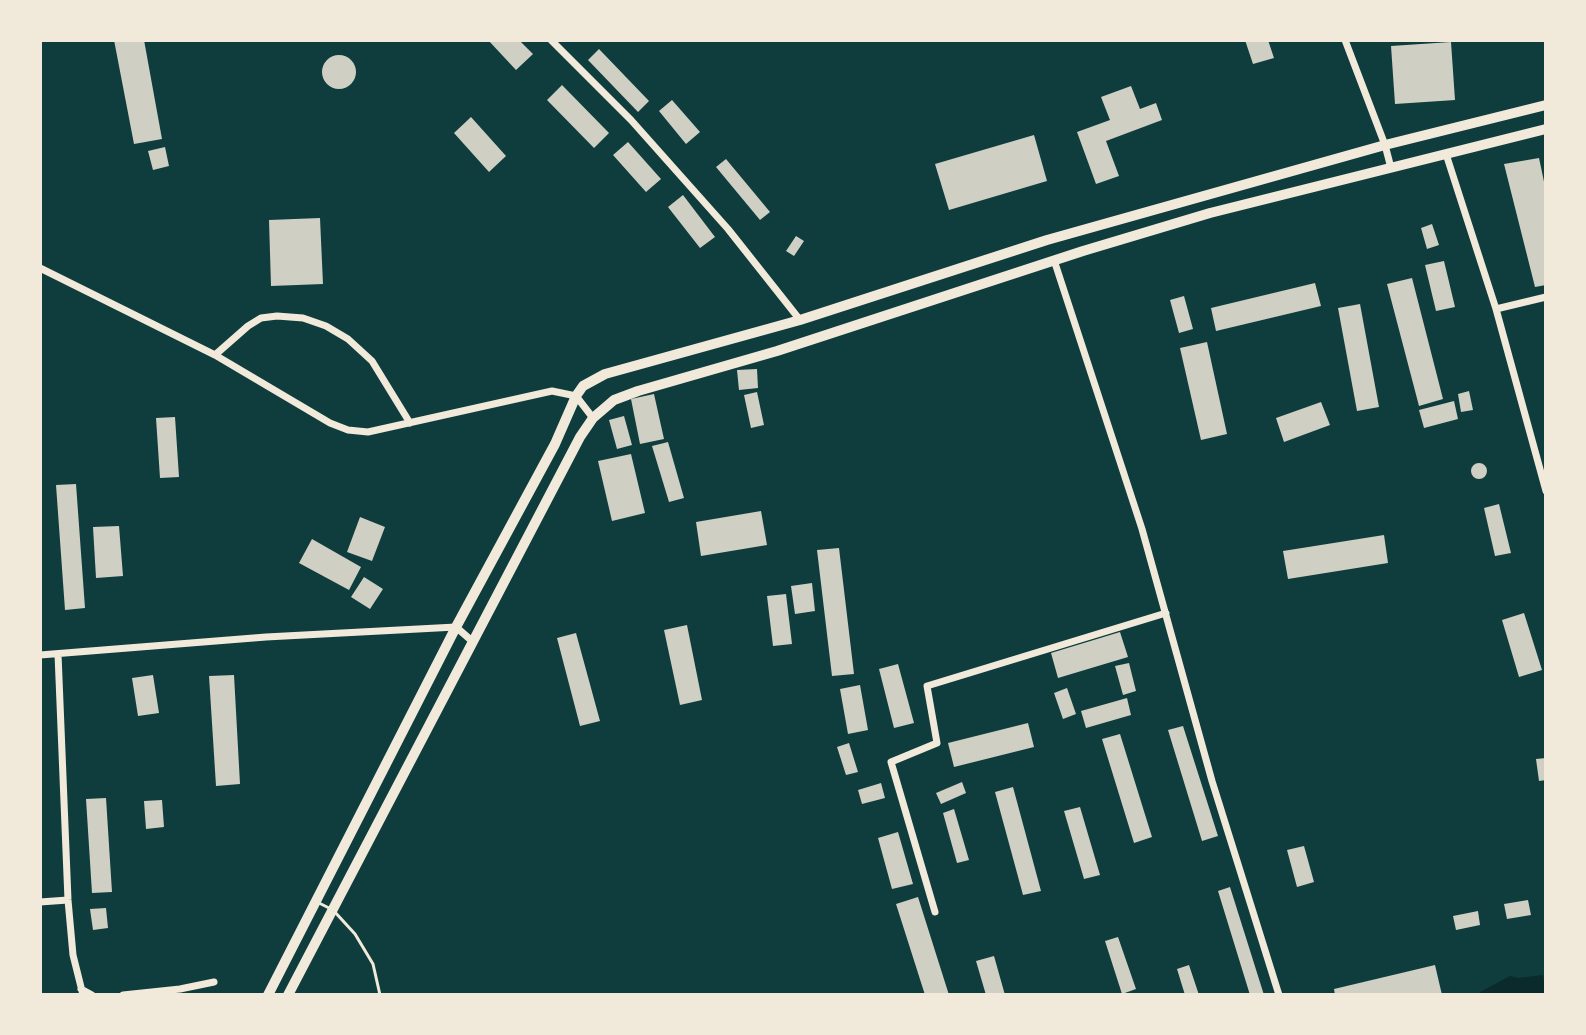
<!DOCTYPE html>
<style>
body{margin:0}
#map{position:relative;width:1586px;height:1035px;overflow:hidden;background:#0f3d3e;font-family:Commissioner,sans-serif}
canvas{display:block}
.frame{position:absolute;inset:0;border:42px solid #f1e9da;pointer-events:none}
</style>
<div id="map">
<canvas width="1586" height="1035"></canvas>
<div class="frame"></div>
</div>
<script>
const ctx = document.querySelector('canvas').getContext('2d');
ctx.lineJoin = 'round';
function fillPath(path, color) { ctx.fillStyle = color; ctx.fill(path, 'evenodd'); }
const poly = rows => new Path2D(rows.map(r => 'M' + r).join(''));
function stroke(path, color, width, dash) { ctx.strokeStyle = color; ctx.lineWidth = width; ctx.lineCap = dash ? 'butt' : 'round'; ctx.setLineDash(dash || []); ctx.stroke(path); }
const water = poly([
 [1543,975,1546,995,1480,995,1480,992,1510,976,1519,978]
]);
const building = poly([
 [114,40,144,40,162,139,134,144],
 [488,40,519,40,533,54,516,70],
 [1245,40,1268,40,1274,58,1253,64],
 [1451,42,1455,100,1395,104,1391,46],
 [599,49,649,101,638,112,588,60],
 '322 72a17 17 0 1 1 34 0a17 17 0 1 1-34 0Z',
 [562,85,609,133,594,148,547,100],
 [1131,86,1140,109,1156,103,1162,120,1106,141,1119,176,1096,184,1077,132,1110,120,1101,97],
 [672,100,700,132,686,144,659,111],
 [471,117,506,156,489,172,454,133],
 [1034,135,1047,181,949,210,935,164],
 [628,142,661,179,646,192,613,155],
 [165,147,169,166,153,170,148,151],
 [1539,158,1546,191,1546,285,1535,287,1504,164],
 [726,159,770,212,760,220,716,167],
 [683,195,715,237,700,248,668,207],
 [320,218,323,284,271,286,269,220],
 [1432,224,1439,245,1427,249,1421,228],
 [796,236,804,241,794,256,786,251],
 [1444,261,1455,307,1436,311,1425,265],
 [1412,278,1443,399,1419,406,1387,284],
 [1315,283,1321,306,1216,331,1211,308],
 [1184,296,1193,329,1179,333,1170,300],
 [1360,304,1379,407,1357,411,1338,308],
 [1207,342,1227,434,1201,440,1180,348],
 [757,369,758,388,739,390,737,370],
 [1469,391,1473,410,1461,412,1458,394],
 [757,392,764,425,751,428,744,395],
 [654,394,664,439,640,444,631,399],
 [1454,401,1458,419,1424,428,1419,410],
 [1321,402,1330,425,1284,442,1276,418],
 [624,416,632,445,617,449,609,420],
 [175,417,179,477,160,478,156,418],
 [668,442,684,498,669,502,652,446],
 [631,454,645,513,612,521,598,461],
 '1471 471a8 8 0 1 1 16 0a8 8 0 1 1-16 0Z',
 [76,484,85,608,65,610,56,485],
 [1499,504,1511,553,1495,556,1484,508],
 [761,511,767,545,701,556,696,522],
 [360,517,385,527,372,561,347,552],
 [119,526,123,576,96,578,93,527],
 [1384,535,1388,563,1288,579,1283,551],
 [312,539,361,567,349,590,299,563],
 [839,548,854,674,832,676,817,550],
 [364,577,383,589,370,609,351,597],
 [812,583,815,611,795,614,791,586],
 [786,594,792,644,773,646,767,596],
 [1524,613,1542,670,1519,677,1502,620],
 [687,625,702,700,680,705,664,630],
 [1120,632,1128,657,1058,678,1051,653],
 [576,633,600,721,580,726,557,638],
 [1129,663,1136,691,1123,695,1115,666],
 [898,664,914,723,894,728,879,669],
 [153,675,159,713,138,716,132,678],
 [234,675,240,784,216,786,209,676],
 [860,685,868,730,848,734,840,689],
 [1067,688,1076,714,1063,719,1054,693],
 [1127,698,1131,715,1086,728,1081,711],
 [1028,723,1034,747,954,767,948,743],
 [1183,726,1218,836,1202,841,1168,730],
 [1120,734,1152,837,1134,843,1102,739],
 [849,743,858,772,846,775,837,747],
 [1546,758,1546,780,1539,781,1536,759],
 [962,782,966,793,941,804,936,793],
 [881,783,885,798,862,804,858,790],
 [1013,787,1041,891,1023,895,995,792],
 [106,798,112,892,92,893,86,799],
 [162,800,164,827,146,829,144,801],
 [1080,807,1100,875,1084,879,1064,811],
 [954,809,969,860,957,863,943,813],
 [898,832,913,884,892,889,878,838],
 [1304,846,1314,882,1297,887,1287,850],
 [1230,887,1264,995,1250,995,1218,891],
 [918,897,949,995,925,995,896,904],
 [1528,900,1531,915,1507,919,1504,904],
 [106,908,108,928,93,930,90,909],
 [1478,911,1480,925,1456,930,1453,916],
 [1118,937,1136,989,1122,994,1105,941],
 [994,956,1005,995,986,995,976,961],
 [1189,965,1199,995,1185,995,1177,969],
 [1435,965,1442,995,1335,995,1334,989]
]);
const service = poly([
 [319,903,333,910,355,934,373,964,380,995]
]);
const minor = poly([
 [551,40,631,120,728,229,800,320],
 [1345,40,1385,145,1391,168],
 [1446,154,1496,309,1546,297],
 [1054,260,1142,529,1212,781,1279,995],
 [40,268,215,355,330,423,348,430,368,432,552,391,576,396,593,418],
 [1496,309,1546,491],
 [215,355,248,326,261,318,277,316,303,318,326,326,348,339,372,361,410,423],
 [58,654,68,900,73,955,83,995],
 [40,655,266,637,456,627,472,641],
 [40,902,68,900],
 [935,912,891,762,937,743,927,686,1166,613],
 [81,989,92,995],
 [123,995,180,989,214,982]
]);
const secondary = poly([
 [268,995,456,627,555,444,576,396,583,386,605,374,800,320,1047,240,1385,145,1546,105],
 [288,995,580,437,593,418,614,400,638,391,777,351,1083,251,1210,213,1546,129]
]);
fillPath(water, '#0a2a2b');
fillPath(building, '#cfcfc3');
stroke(service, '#f1e9da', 3);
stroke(minor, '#f1e9da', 7);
stroke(secondary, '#f1e9da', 10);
</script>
